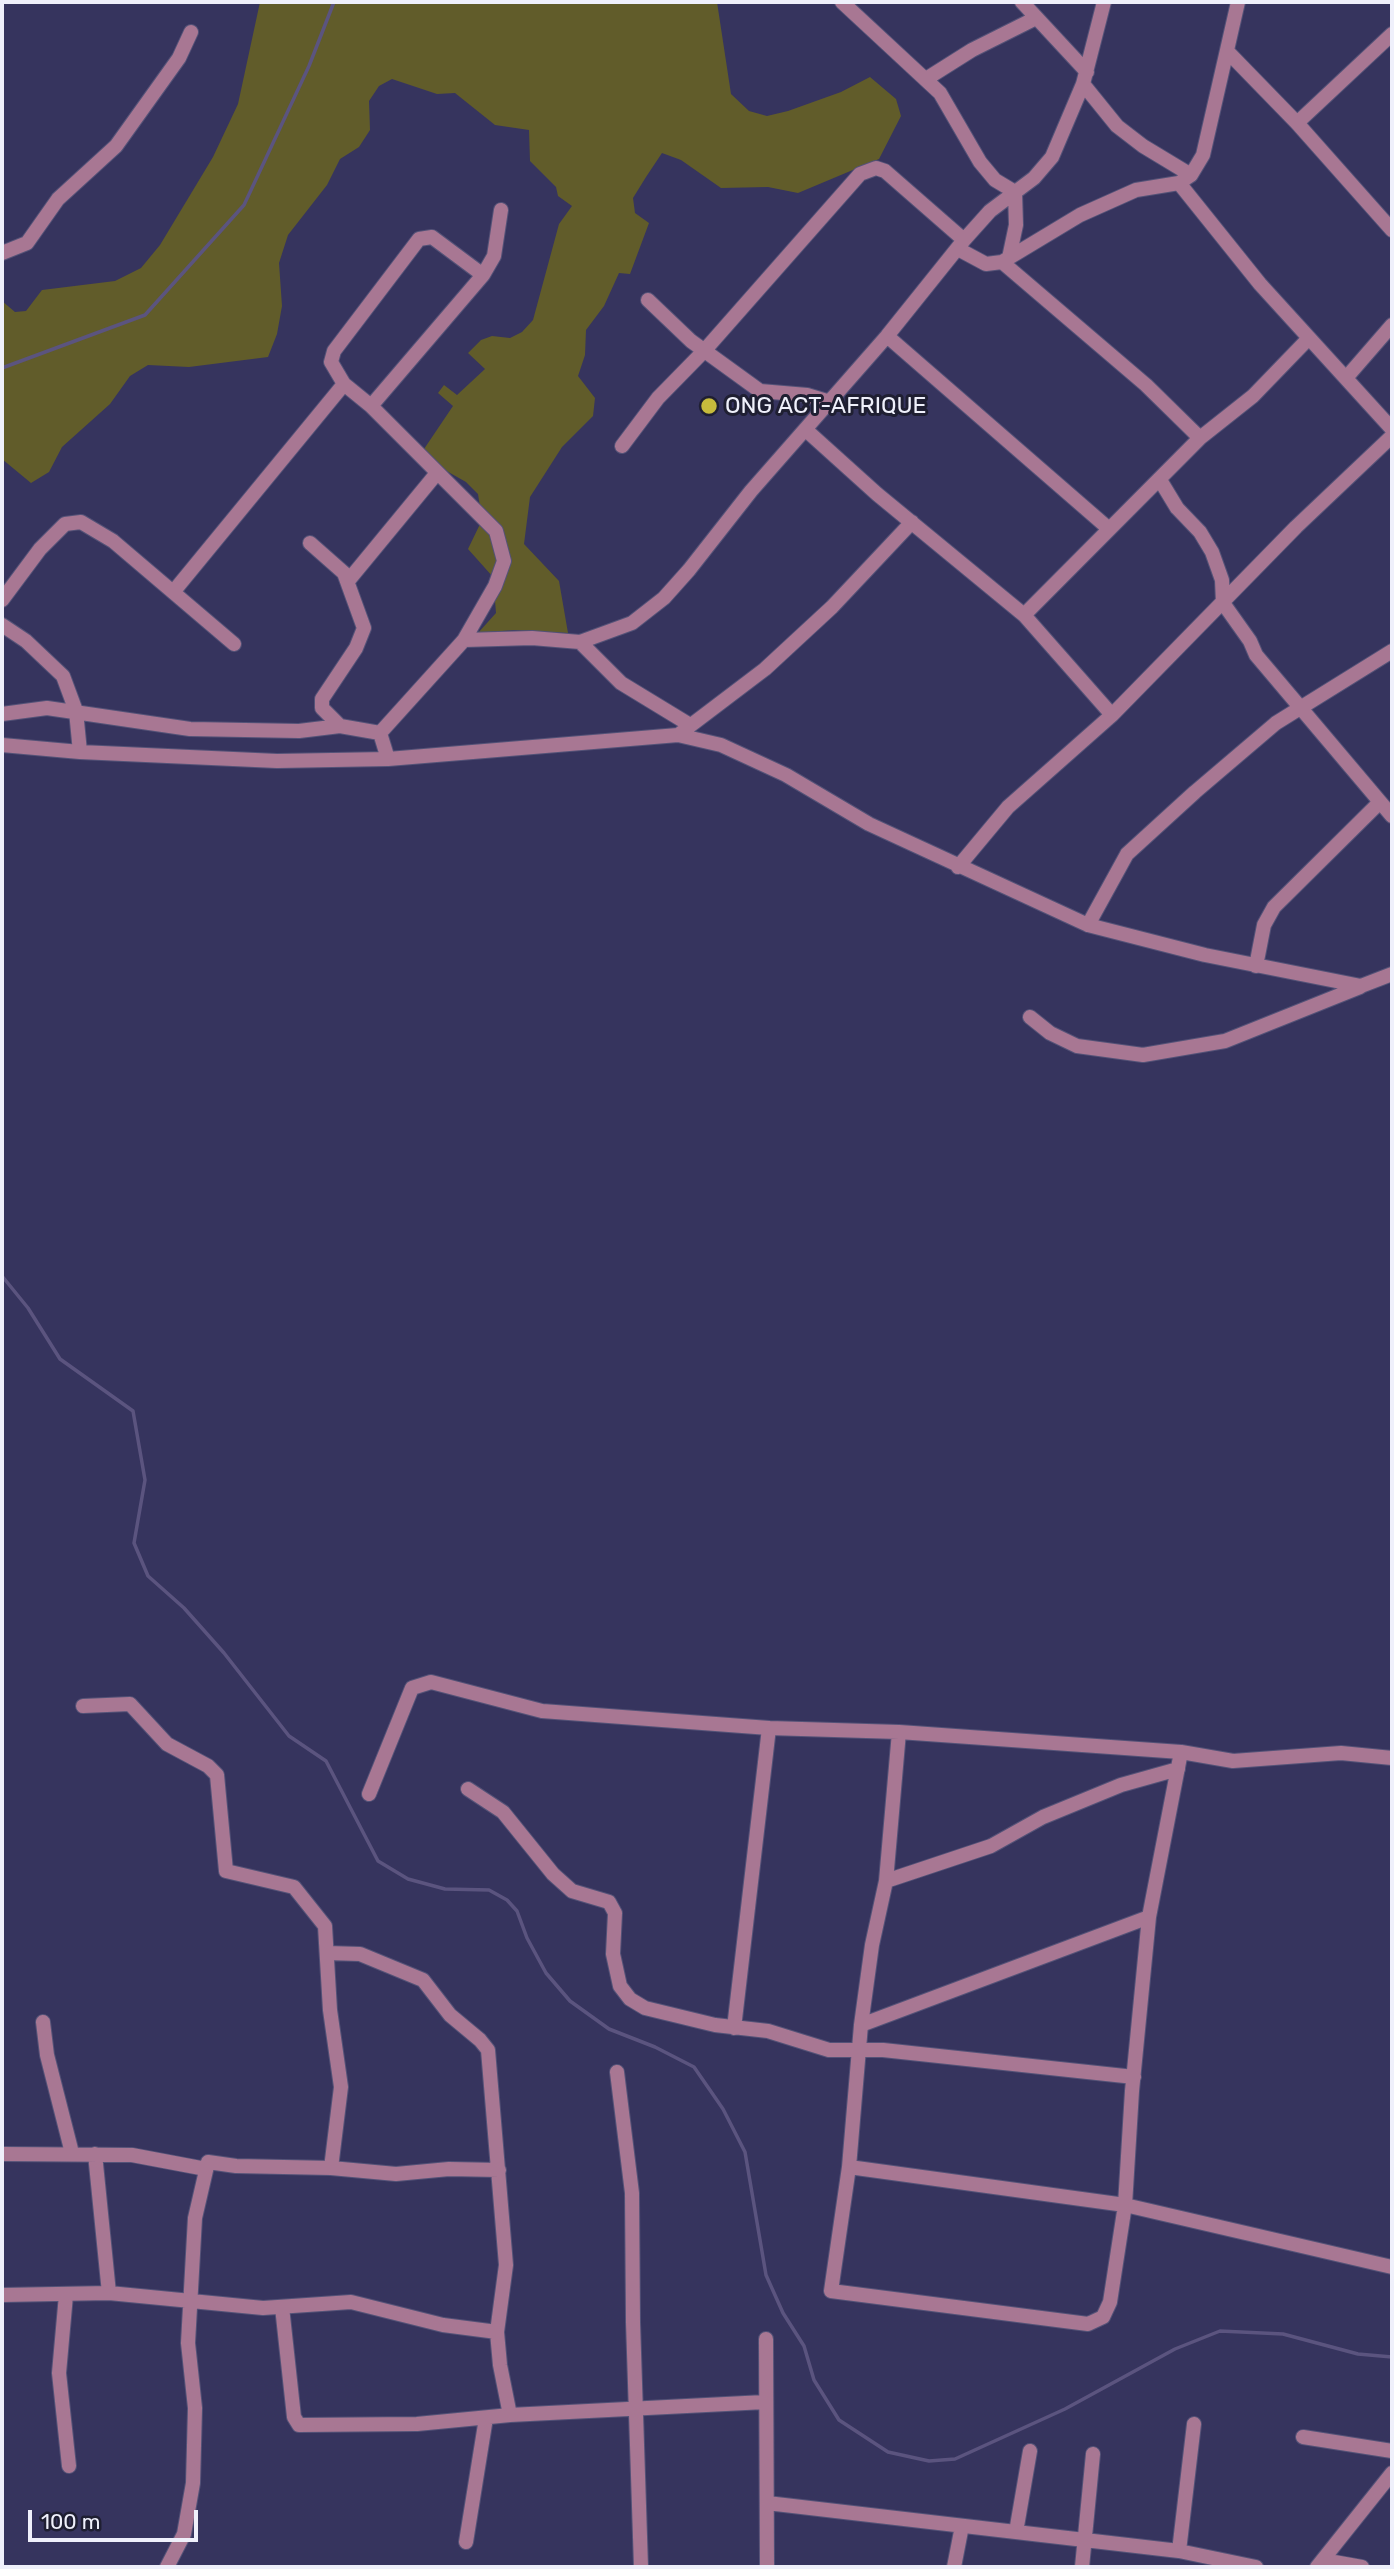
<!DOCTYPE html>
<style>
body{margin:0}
#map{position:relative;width:1394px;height:2569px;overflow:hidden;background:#36345e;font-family:Rubik,sans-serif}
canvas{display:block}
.frame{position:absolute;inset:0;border:4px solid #eff0fb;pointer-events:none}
.scale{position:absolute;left:28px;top:2510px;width:170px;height:32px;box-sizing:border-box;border:4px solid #eff0fb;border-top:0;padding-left:9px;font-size:21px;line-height:24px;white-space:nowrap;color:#eff0fb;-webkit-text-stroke:5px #1f1f32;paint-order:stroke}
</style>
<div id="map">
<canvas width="1394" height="2569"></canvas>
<div class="frame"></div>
<div class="scale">100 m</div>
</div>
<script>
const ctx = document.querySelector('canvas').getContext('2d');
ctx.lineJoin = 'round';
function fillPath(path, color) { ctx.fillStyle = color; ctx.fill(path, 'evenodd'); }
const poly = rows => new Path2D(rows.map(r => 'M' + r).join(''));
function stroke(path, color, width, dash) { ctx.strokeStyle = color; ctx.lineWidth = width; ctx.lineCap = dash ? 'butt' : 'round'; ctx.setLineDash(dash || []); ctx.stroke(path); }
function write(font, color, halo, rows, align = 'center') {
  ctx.font = font + ' Rubik,sans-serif'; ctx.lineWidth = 6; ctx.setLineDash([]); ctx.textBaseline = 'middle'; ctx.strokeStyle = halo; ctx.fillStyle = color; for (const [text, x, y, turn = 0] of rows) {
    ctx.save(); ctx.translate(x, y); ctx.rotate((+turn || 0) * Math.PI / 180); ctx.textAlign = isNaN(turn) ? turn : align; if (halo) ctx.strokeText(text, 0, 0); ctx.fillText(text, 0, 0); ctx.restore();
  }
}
const green = poly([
 [260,2,717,2,731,94,749,111,767,116,788,111,841,92,870,77,896,99,901,116,879,159,798,193,768,187,721,188,681,160,662,153,646,177,633,198,635,213,649,223,630,274,619,273,604,306,586,330,585,355,578,376,595,398,593,416,562,447,530,497,524,544,559,581,568,633,514,630,478,633,496,613,493,577,468,549,482,520,478,494,466,482,443,469,424,449,453,406,438,393,444,385,457,395,485,369,468,353,481,340,492,336,510,338,522,332,533,320,559,224,572,206,558,196,556,187,530,161,529,130,495,125,455,93,437,94,392,79,379,86,369,101,370,130,359,147,340,159,327,185,288,235,279,263,282,306,277,334,268,357,189,367,148,365,130,376,110,404,62,447,49,472,31,483,2,459,2,301,15,312,26,311,42,290,115,281,141,268,160,245,213,157,238,104]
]);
const stream = poly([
 [2,368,145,315,244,205,309,66,334,2],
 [2,1276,28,1308,60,1359,133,1411,145,1480,134,1543,148,1576,184,1608,224,1653,289,1736,326,1761,378,1861,408,1879,445,1889,489,1890,507,1900,517,1911,527,1938,546,1973,570,2001,609,2029,655,2047,694,2067,723,2109,745,2152,766,2275,783,2313,804,2346,814,2380,839,2420,888,2452,929,2461,955,2459,1065,2409,1175,2349,1220,2331,1283,2334,1358,2354,1392,2357]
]);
const minor = poly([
 [842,2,940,93,980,162,995,180,1015,192,1016,225,1009,258],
 [1022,2,1087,72],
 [1227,51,1297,123,1392,230],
 [926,79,972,50,1036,18],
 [1083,84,1117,126,1143,146,1191,175],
 [1297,123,1392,34],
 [1179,183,1260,284,1392,429],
 [964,240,990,211,1034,178,1052,157,1083,84,1104,2],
 [958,249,986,264,1002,262,1080,215,1136,190,1179,183,1191,175,1203,155,1238,2],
 [2,253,27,243,58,199,116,146,179,58,191,32],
 [1002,262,1146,385,1200,438],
 [483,275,494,256,501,210],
 [648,300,691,341,760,391,807,395,830,402],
 [887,336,1108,528],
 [1346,378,1392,325],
 [371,406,483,275,432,237,419,239,334,351,331,362,344,384,371,406,496,531,504,561,495,586,464,640],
 [806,430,877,494,1024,615,1112,715],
 [1160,480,1177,508,1200,532,1212,552,1222,580,1223,603,1250,641,1256,655,1392,816],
 [310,543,344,573,364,628,356,648,322,699,322,708,340,726],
 [348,581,437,473],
 [174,591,344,384],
 [2,600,40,549,65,524,81,522,113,541,234,644],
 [1024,615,1200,438,1253,396,1309,338],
 [2,625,26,641,63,676,76,711,80,752],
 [580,642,621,683,690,725],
 [2,714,47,708,190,729,299,731,340,726,380,733,464,640,532,638,580,642,632,623,664,598,689,570,751,491,887,336,964,240,885,171,876,168,860,174,704,351,658,398,622,446],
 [380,733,388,759],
 [678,735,765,669,832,607,912,522],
 [2,745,80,752,277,761,388,759,678,735,721,745,786,775,869,824,1088,925,1205,955,1361,986,1392,974],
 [958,867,1008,807,1112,715,1296,527,1392,436],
 [1088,925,1127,854,1195,792,1276,723,1392,651],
 [1256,966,1264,925,1274,907,1379,803],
 [1030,1017,1050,1033,1077,1046,1143,1055,1225,1041,1360,987],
 [83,1706,130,1704,167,1744,208,1766,217,1775,226,1871,294,1887,325,1926,330,2010,341,2087,331,2168],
 [468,1789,503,1812,553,1874,572,1891,609,1902,615,1913,613,1954,620,1986,630,1999,645,2008,715,2025,768,2031,829,2050,883,2050,1134,2077],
 [369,1794,412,1688,431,1682,542,1711,769,1728,899,1732],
 [886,1881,899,1732,1181,1752,1233,1761,1341,1753,1392,1758],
 [1149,1917,861,2025,849,2167,831,2291,1088,2324,1103,2317,1110,2302,1125,2205,1132,2091,1149,1917,1181,1752],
 [327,1953,360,1954,423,1980,450,2015,480,2040,488,2050,506,2265,497,2332,500,2365,510,2415],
 [43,2022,47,2055,72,2153],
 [861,2025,872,1945,886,1881,991,1846,1043,1817,1121,1785,1178,1769],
 [734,2028,769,1728],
 [617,2072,632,2193,633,2322,641,2567],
 [2,2154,132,2155,206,2169],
 [95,2154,109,2293],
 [849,2167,1125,2205,1392,2267],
 [2,2295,109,2293,263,2308,351,2302,443,2325,497,2332],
 [66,2295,59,2373,69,2466],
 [282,2307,294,2417,299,2425,417,2424,510,2415,765,2402],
 [766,2339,767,2567],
 [1303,2437,1392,2451],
 [767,2503,1179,2551,1256,2567],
 [1016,2532,1030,2451],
 [466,2542,486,2418],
 [1179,2551,1194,2424],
 [1323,2560,1362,2567],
 [167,2567,184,2534,193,2483,195,2408,188,2343,195,2218,208,2162,236,2166,331,2168,396,2174,449,2169,499,2170],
 [954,2567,962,2526],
 [1082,2567,1093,2454],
 [1317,2567,1392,2473]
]);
const markers = [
 [709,406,9,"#c7bb3c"]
];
const poiNames = [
 ["ONG ACT-AFRIQUE",725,406]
];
fillPath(green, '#615c2a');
stroke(stream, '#5b547f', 3.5);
stroke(minor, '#545277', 16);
stroke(minor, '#a87793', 14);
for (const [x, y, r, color] of markers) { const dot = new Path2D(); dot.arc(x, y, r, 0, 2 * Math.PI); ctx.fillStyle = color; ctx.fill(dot); stroke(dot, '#1f1f32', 2.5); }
write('23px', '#eff0fb', '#1f1f32', poiNames, 'left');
</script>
